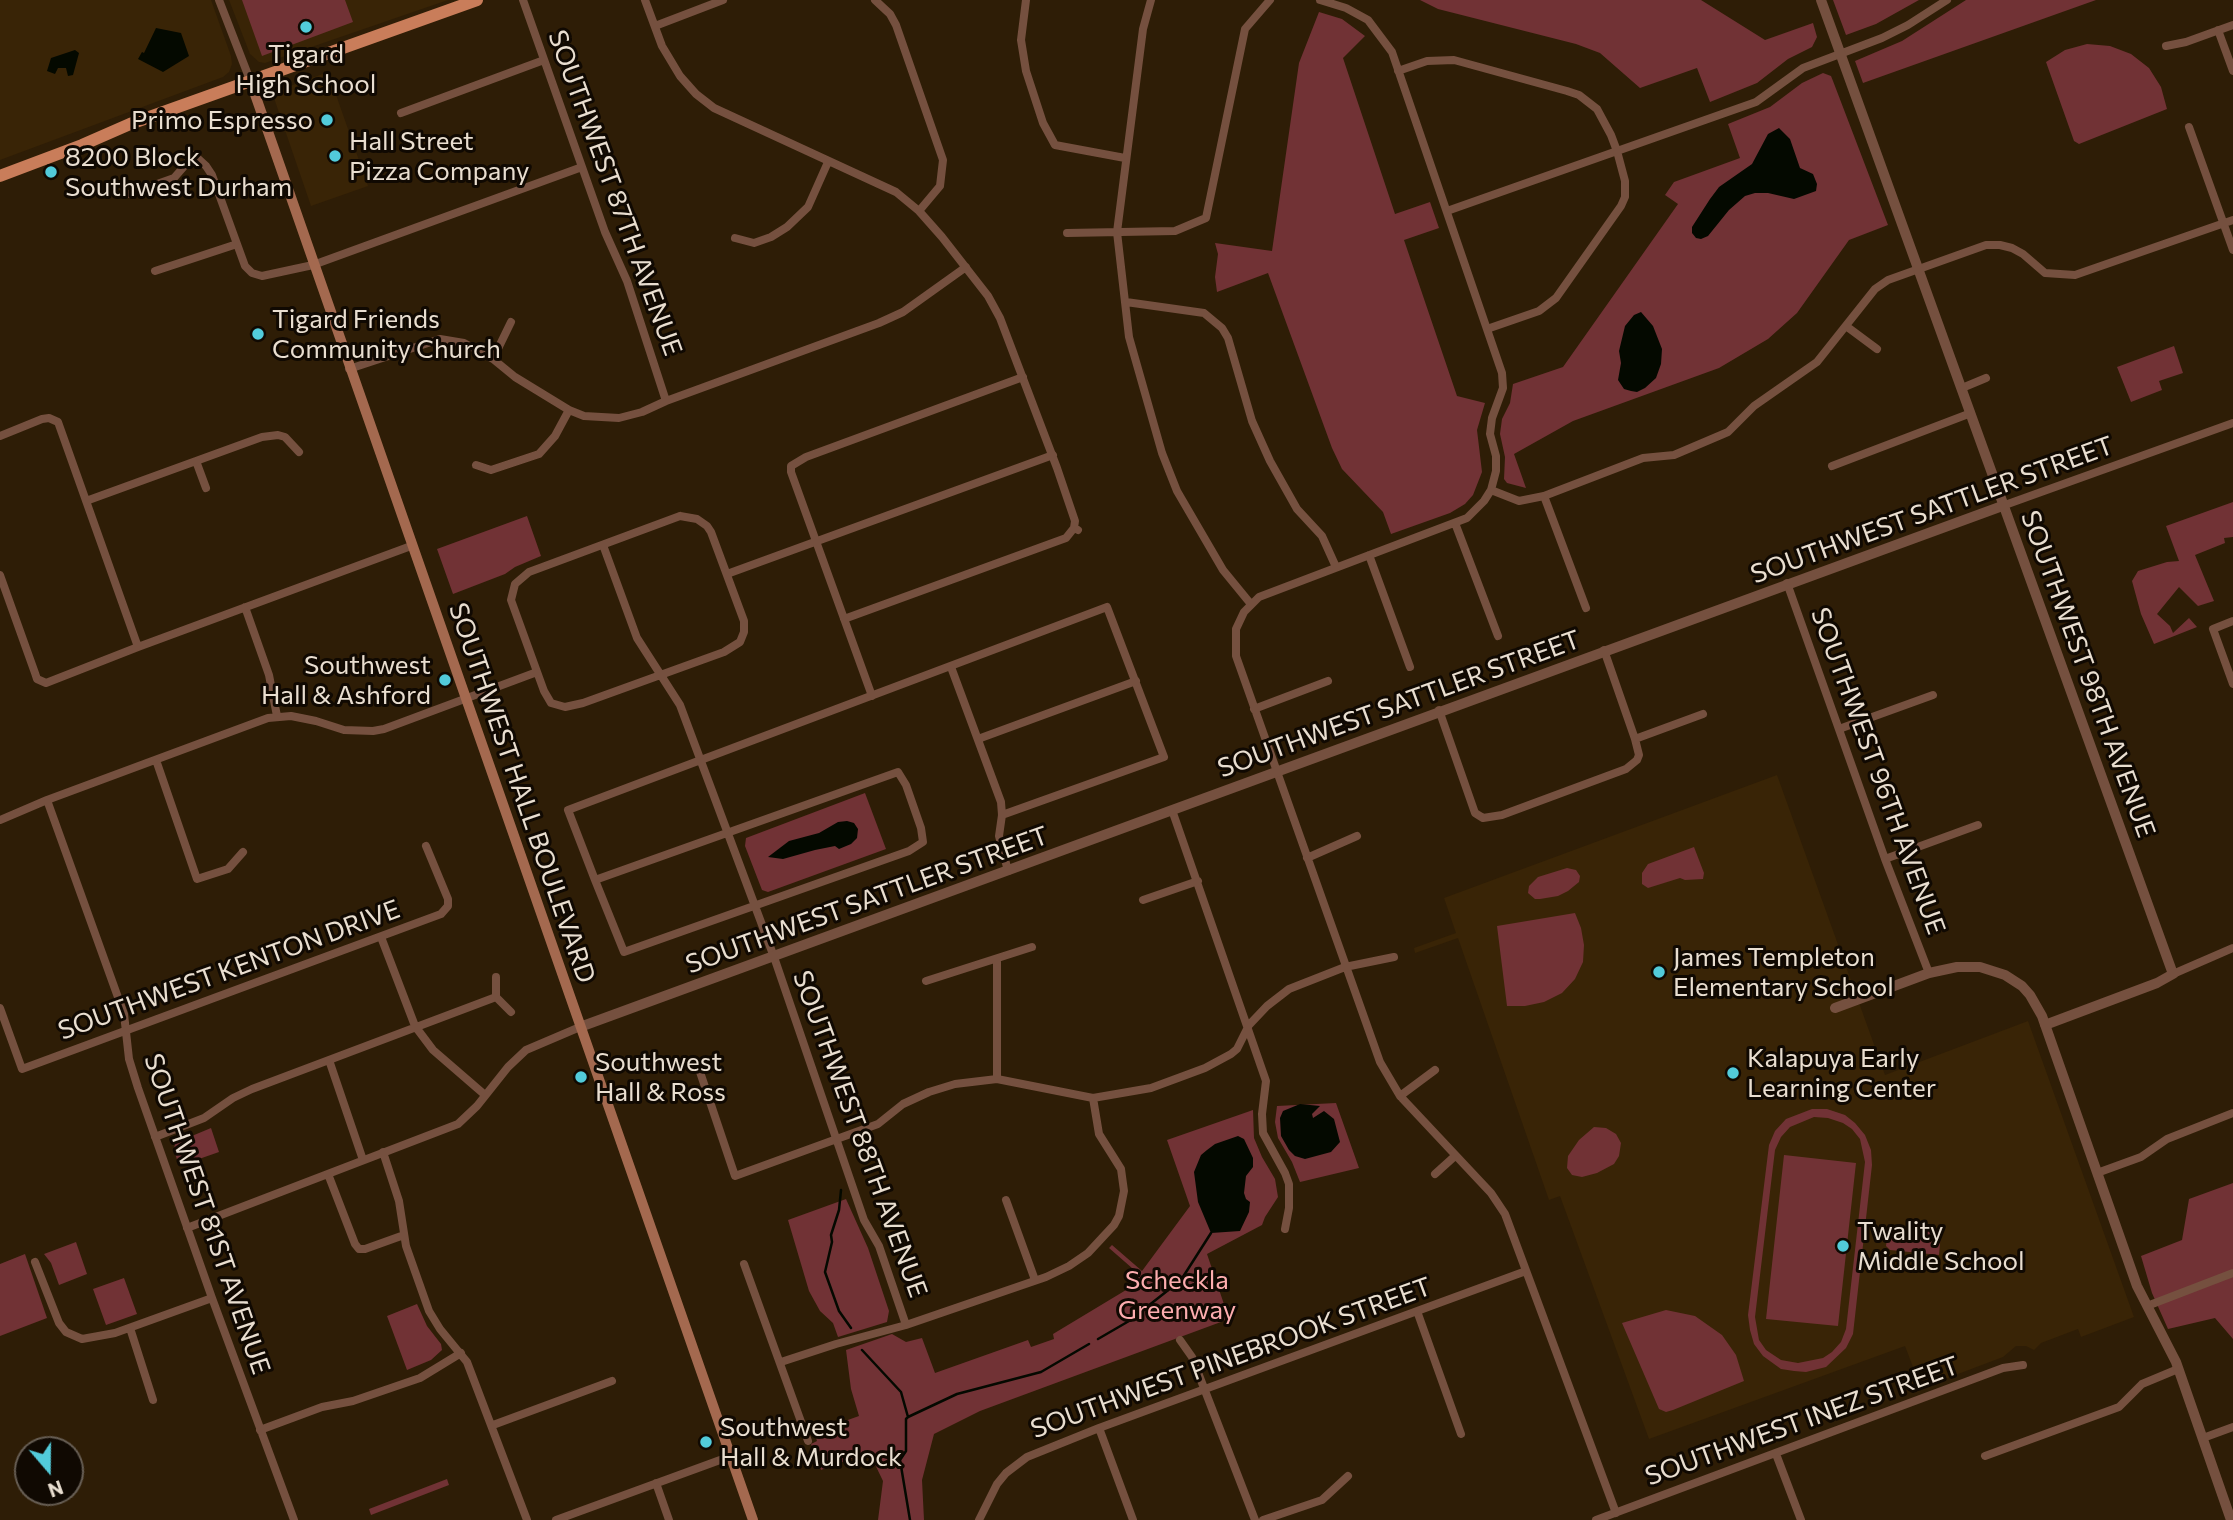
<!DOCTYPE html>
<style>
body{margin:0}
#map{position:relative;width:2233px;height:1520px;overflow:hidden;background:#2e1d06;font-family:Commissioner,sans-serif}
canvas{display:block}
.north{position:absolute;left:14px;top:1436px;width:70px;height:70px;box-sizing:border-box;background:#100902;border:2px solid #675e54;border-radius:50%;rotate:160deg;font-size:19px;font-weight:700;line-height:28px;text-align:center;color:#e9ded0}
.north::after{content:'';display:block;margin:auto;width:24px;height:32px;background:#52cbda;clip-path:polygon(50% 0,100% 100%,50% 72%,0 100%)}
</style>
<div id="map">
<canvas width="2233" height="1520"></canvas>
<div class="north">N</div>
</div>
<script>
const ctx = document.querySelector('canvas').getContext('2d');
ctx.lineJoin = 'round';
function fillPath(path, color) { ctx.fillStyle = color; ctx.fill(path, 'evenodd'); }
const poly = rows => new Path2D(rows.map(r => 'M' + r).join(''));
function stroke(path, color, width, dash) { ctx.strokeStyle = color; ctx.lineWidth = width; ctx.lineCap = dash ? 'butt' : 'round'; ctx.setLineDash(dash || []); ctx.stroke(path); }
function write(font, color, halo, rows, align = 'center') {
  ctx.font = font + ' Commissioner,sans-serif'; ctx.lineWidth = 6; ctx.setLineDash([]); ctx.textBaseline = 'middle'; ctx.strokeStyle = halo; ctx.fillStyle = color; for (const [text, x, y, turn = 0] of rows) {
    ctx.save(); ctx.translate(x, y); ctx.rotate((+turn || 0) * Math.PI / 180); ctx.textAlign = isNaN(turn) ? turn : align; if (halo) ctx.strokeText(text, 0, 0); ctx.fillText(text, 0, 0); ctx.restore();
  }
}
const built = poly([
 [0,0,211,0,231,56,232,64,229,72,223,77,0,160],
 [229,0,448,0,265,63,259,62,250,54],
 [328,72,368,186,311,206,275,101,275,95,282,89],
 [1777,775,1885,1075,2028,1021,2134,1317,2081,1337,2078,1329,2041,1343,2034,1350,2026,1346,2016,1346,2003,1357,1921,1388,1905,1346,1649,1439,1560,1196,1549,1200,1458,938,1415,953,1414,948,1456,933,1444,898]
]);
const green = poly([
 [242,0,345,0,353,22,262,56],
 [1420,0,1701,0,1765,40,1813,23,1817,37,1812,47,1788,59,1757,83,1710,102,1697,68,1640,88,1600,53,1576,44,1438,9],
 [1833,0,1919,0,1876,24,1846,35],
 [1966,0,2096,0,1863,83,1855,61,1902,41],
 [1319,12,1342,19,1365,36,1343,58,1395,214,1430,202,1439,228,1404,240,1457,396,1485,403,1477,430,1482,472,1473,495,1465,504,1450,513,1391,534,1383,512,1342,469,1332,448,1268,273,1217,292,1215,277,1218,254,1215,243,1272,251,1299,63],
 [2087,44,2110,46,2131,54,2149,68,2161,87,2167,109,2079,144,2074,141,2046,62,2065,50],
 [1823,73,1831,76,1833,81,1888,225,1849,240,1797,313,1768,339,1719,368,1573,421,1514,454,1526,488,1507,483,1504,479,1505,457,1500,434,1502,419,1510,403,1513,384,1563,367,1678,204,1665,195,1674,182,1740,158,1728,124,1770,107,1802,83],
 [2174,346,2183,373,2159,381,2162,390,2131,402,2117,367],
 [2233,502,2233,537,2224,538,2225,543,2195,555,2214,601,2198,606,2179,587,2157,614,2170,626,2173,633,2189,618,2197,627,2154,644,2141,614,2132,581,2138,571,2167,562,2179,561,2166,526],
 [527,516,541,556,515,567,505,574,453,594,437,549],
 [865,793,886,849,768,892,762,890,745,846,746,838],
 [1694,847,1704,873,1703,879,1685,880,1680,878,1648,888,1642,884,1642,873,1648,864],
 [1567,868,1576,870,1580,876,1579,882,1568,891,1558,896,1540,899,1535,899,1528,893,1529,886,1538,877],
 [1575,913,1581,928,1584,945,1583,962,1575,979,1562,993,1544,1002,1525,1006,1507,1006,1497,926],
 [1336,1103,1359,1168,1300,1182,1292,1162,1278,1138,1275,1122,1277,1106],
 [1812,1109,1827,1109,1845,1115,1855,1123,1865,1135,1871,1150,1872,1165,1853,1334,1846,1348,1826,1367,1806,1372,1794,1371,1781,1369,1763,1356,1754,1344,1750,1330,1748,1315,1769,1145,1775,1131,1786,1119],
 [1814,1117,1828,1118,1843,1123,1852,1129,1860,1139,1865,1162,1846,1329,1841,1342,1832,1352,1823,1358,1798,1363,1781,1360,1766,1350,1759,1340,1755,1317,1775,1150,1781,1137,1790,1127],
 [1253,1110,1254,1138,1262,1157,1275,1179,1278,1197,1265,1217,1262,1225,1207,1254,1229,1319,980,1411,934,1434,922,1480,924,1520,878,1520,883,1481,869,1452,821,1470,811,1444,817,1441,814,1432,859,1416,851,1389,846,1350,892,1334,906,1342,922,1338,935,1373,1028,1340,1031,1347,1054,1339,1053,1334,1131,1287,1140,1275,1109,1248,1112,1245,1142,1271,1190,1206,1167,1140],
 [1594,1127,1606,1128,1616,1134,1621,1143,1619,1156,1614,1164,1597,1173,1582,1177,1572,1175,1567,1168,1568,1156,1579,1140],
 [211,1128,219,1152,179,1166,174,1150,175,1143],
 [1784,1155,1856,1163,1838,1326,1766,1319],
 [2233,1183,2233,1339,2215,1318,2168,1329,2152,1293,2141,1256,2182,1240,2189,1199],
 [846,1199,868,1248,889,1311,887,1322,838,1337,833,1323,820,1311,809,1291,788,1220],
 [1893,1227,1941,1232,1939,1255,1890,1250,1886,1246,1888,1231],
 [76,1242,87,1274,59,1285,51,1263,44,1254],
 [25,1254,47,1318,0,1336,0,1264],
 [124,1278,137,1314,106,1325,93,1289],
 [417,1304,427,1326,441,1344,442,1350,431,1360,407,1370,387,1316],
 [1666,1310,1695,1316,1722,1335,1736,1355,1744,1381,1673,1410,1666,1412,1659,1409,1622,1323],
 [447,1479,449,1485,371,1515,369,1509]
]);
const water = poly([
 [156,28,181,33,189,56,163,72,138,59,142,52,144,53],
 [75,50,79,53,73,75,68,76,66,68,58,68,55,74,47,71,51,58],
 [1779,128,1790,139,1800,168,1813,174,1817,184,1816,191,1794,199,1768,193,1755,193,1745,196,1729,210,1708,236,1701,239,1696,238,1692,233,1692,227,1710,199,1719,187,1752,164,1768,134],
 [1641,312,1653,326,1662,349,1661,364,1656,378,1645,388,1637,392,1631,391,1624,389,1618,380,1621,363,1619,351,1625,326,1634,315],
 [847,821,854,823,858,829,857,838,851,844,839,849,835,846,815,850,783,859,768,857,789,841,819,833,838,822],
 [1300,1104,1320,1106,1312,1114,1313,1118,1324,1111,1334,1119,1340,1142,1331,1152,1305,1159,1295,1156,1289,1150,1281,1136,1280,1118,1283,1111],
 [1238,1136,1244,1139,1253,1158,1253,1167,1246,1176,1244,1193,1246,1199,1250,1202,1249,1212,1240,1231,1211,1233,1198,1202,1194,1172,1201,1155,1207,1150,1215,1144]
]);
const stream = poly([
 [841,1190,839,1210,831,1235,832,1242,825,1272,839,1311,851,1328],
 [1098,1339,1129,1321,1181,1280,1211,1233],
 [862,1350,901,1392,908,1417,906,1419,906,1451,900,1460,910,1520],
 [908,1417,957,1394,1041,1372,1089,1344]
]);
const minor = poly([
 [219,0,250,80],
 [523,0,605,232,627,281,666,401],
 [645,0,662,46,680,76,696,94,714,108,896,192,919,211,942,237,988,296,1000,318,1057,468,1075,521,1074,528,1078,530],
 [875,0,890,14,896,25,943,160,940,186,919,211],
 [1026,0,1021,40,1026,71,1043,123,1055,145,1125,158],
 [1151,0,1143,29,1117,232,1129,337,1162,453,1177,491,1223,570,1250,603],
 [1320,0,1346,8,1368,20,1392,52,1502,373,1503,388,1492,418,1490,434,1496,456,1496,471,1491,490,1484,501,1467,518,1259,597,1244,612,1236,629,1236,656,1380,1062,1400,1096,1491,1193,1505,1214,1616,1513],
 [655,26,723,0],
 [2218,30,2233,71],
 [2166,46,2186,42,2233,25],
 [1398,71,1427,61,1454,60,1567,91,1579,95,1597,109,1611,135,1617,151,1625,181,1625,197,1621,206,1556,298,1539,311,1487,329],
 [401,113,544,60],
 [2189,127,2233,250],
 [129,194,174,178,194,155,206,166,212,175,245,266,252,273,262,276,313,265,582,167],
 [1447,211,1756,102,1803,68,1882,38,1908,25,1947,0],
 [1067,233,1175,231,1206,218,1245,29,1270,0],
 [735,238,754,243,771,237,787,227,808,207,828,162],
 [155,271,237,244],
 [1126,302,1204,313,1222,328,1228,338,1252,421,1270,461,1297,509,1322,536,1336,567],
 [1846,326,1877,349],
 [493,359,511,322],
 [349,369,440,339,464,343,493,359,515,377,569,410,584,416,619,418,642,412,666,401,879,323,903,312,966,267],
 [1962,388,1986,378],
 [0,436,42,419,49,418,58,422,138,647],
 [196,461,206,488],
 [476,465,491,470,539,454,555,436,569,410],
 [1832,466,1971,413],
 [1491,490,1519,501,1544,496,1643,458,1674,455,1728,432,1754,406,1817,362,1875,289,1888,280,1986,245,2000,245,2012,248,2023,254,2045,273,2075,275,2233,220],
 [1544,496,1586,608],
 [86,501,262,437,278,435,285,437,299,452],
 [2005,505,2233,423],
 [680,516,697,519,707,526,711,532,744,621,744,632,740,642,724,652,583,703,565,707,551,703,544,691,511,600,515,584,529,572,680,516],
 [1455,523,1498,636],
 [603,545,637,638,680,705,774,957,864,1220,879,1246,906,1325],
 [1369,555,1410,667],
 [727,574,1053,455],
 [0,575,35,673,37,679,46,683,138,647,411,546],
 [1787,583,1885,859,1929,973],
 [245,607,269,675,277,716],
 [844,619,1066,538,1074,528],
 [2233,621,2213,629,2233,684],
 [951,667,1001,802,1002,815,999,836,1008,871],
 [872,696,791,472,791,466,806,457,1023,377],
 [1254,709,1328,681],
 [1439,710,1475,813,1483,818,1502,815,1626,769,1637,760,1639,755,1635,739,1604,650],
 [1839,729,1933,695],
 [978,739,1136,681],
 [1635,739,1703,714],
 [156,760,197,879,228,869,243,852],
 [47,800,124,1014,129,1059,138,1088,212,1298,294,1520],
 [1172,810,1266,1081,1262,1114,1263,1133,1285,1173,1289,1184,1289,1208,1285,1229],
 [0,820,47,800,268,718,291,716,316,721,344,730,373,731,384,729,537,672],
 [1307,858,1357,836],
 [1885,859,1978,825],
 [595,880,898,772,906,785,921,828,923,842,909,851,624,952,595,880,568,810,1107,607,1164,757,1002,815],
 [1143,900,1198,881],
 [381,937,415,1026,433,1050,485,1095],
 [997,959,997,1079],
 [2173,974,2233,948],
 [496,977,496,997,511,1012],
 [926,981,1032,947],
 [0,1008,22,1069,441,914,448,906,448,899,426,846],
 [329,1060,363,1160],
 [700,1072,735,1176,878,1124,903,1104,929,1092,955,1084,997,1079,1093,1098,1151,1088,1205,1068,1231,1054,1237,1049,1249,1025,1267,1006,1289,989,1345,967,1394,957],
 [1400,1096,1435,1070],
 [155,1137,204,1118,233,1098,252,1089,496,997],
 [383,1152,399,1201,406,1246,429,1311,440,1329,467,1362,527,1520],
 [2097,1173,2141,1157,2167,1139,2233,1113],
 [328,1174,355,1244,359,1249,365,1249,404,1235],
 [1435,1174,1455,1156],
 [1006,1200,1035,1280],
 [187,1228,458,1124,477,1106,508,1067,526,1050,580,1027],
 [35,1262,59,1323,66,1332,82,1339,115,1333,212,1298],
 [744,1264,808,1441],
 [2147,1306,2233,1273],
 [1417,1311,1461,1434],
 [130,1328,153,1400],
 [1180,1340,1192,1357,1255,1520],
 [781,1362,836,1344,906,1325,1046,1277,1069,1266,1088,1253,1114,1225,1119,1216,1124,1191,1121,1169,1099,1134,1093,1098],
 [493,1425,612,1381],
 [1099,1428,1133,1520],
 [260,1430,322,1407,353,1401,420,1378,461,1353],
 [2203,1438,2233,1427],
 [1776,1454,1801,1520],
 [1985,1456,2119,1407,2142,1384,2178,1369],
 [656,1483,669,1520],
 [556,1520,731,1456],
 [979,1520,997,1484,1006,1473,1027,1457,1099,1428,1526,1271],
 [1263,1520,1322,1500,1348,1476],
 [1596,1520,2003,1368,2023,1365]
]);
const tertiary = poly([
 [1821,0,2173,974,2157,983,2045,1025],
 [1835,1008,1929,973,1957,967,1980,967,2005,975,2022,986,2030,995,2042,1016,2137,1286,2176,1362,2231,1520],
 [580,1027,2005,505]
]);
const secondary = poly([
 [250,80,753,1520]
]);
const primary = poly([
 [0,176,82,145,130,124,477,0]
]);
const markers = [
 [306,27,7,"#52cbda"],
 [327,120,7,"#52cbda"],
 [335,156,7,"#52cbda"],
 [51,172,7,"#52cbda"],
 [258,334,7,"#52cbda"],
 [445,680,7,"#52cbda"],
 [1659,972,7,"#52cbda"],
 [1733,1073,7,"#52cbda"],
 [581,1077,7,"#52cbda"],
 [1843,1246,7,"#52cbda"],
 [706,1442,7,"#52cbda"]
];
const poiNames = [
 ["Tigard",306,54,"center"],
 ["High School",306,84,"center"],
 ["Primo Espresso",313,120,"right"],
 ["Hall Street",349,141],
 ["Pizza Company",349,171],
 ["8200 Block",65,157],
 ["Southwest Durham",65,187],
 ["Tigard Friends",272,319],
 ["Community Church",272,349],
 ["Southwest",431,665,"right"],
 ["Hall & Ashford",431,695,"right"],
 ["James Templeton",1673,957],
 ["Elementary School",1673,987],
 ["Kalapuya Early",1747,1058],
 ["Learning Center",1747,1088],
 ["Southwest",595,1062],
 ["Hall & Ross",595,1092],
 ["Twality",1857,1231],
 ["Middle School",1857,1261],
 ["Southwest",720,1427],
 ["Hall & Murdock",720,1457]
];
const streetNames = [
 ["SOUTHWEST 87TH AVENUE",615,193,70],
 ["SOUTHWEST SATTLER STREET",1932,510,-20],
 ["SOUTHWEST 98TH AVENUE",2088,674,70],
 ["SOUTHWEST SATTLER STREET",1399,704,-20],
 ["SOUTHWEST 96TH AVENUE",1878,771,70],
 ["SOUTHWEST HALL BOULEVARD",522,793,71],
 ["SOUTHWEST SATTLER STREET",867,900,-20],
 ["SOUTHWEST KENTON DRIVE",229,970,-20],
 ["SOUTHWEST 88TH AVENUE",860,1134,70],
 ["SOUTHWEST 81ST AVENUE",207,1214,71],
 ["SOUTHWEST PINEBROOK STREET",1231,1358,-20],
 ["SOUTHWEST INEZ STREET",1802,1421,-20]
];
const parkNames = [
 ["Scheckla",1177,1280],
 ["Greenway",1177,1310]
];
fillPath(built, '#392406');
fillPath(green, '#713235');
fillPath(water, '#040900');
stroke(stream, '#040900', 2.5);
stroke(minor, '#75503f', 8);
stroke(tertiary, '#75503f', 10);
stroke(secondary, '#a4694f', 10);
stroke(primary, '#c97d5a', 12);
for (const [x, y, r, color] of markers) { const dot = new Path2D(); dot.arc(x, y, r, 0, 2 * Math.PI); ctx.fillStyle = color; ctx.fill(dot); stroke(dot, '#100902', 2.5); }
write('26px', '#e9ded0', '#100902', poiNames, 'left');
write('26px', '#e9ded0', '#100902', streetNames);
write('26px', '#fdadaf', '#100902', parkNames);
</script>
